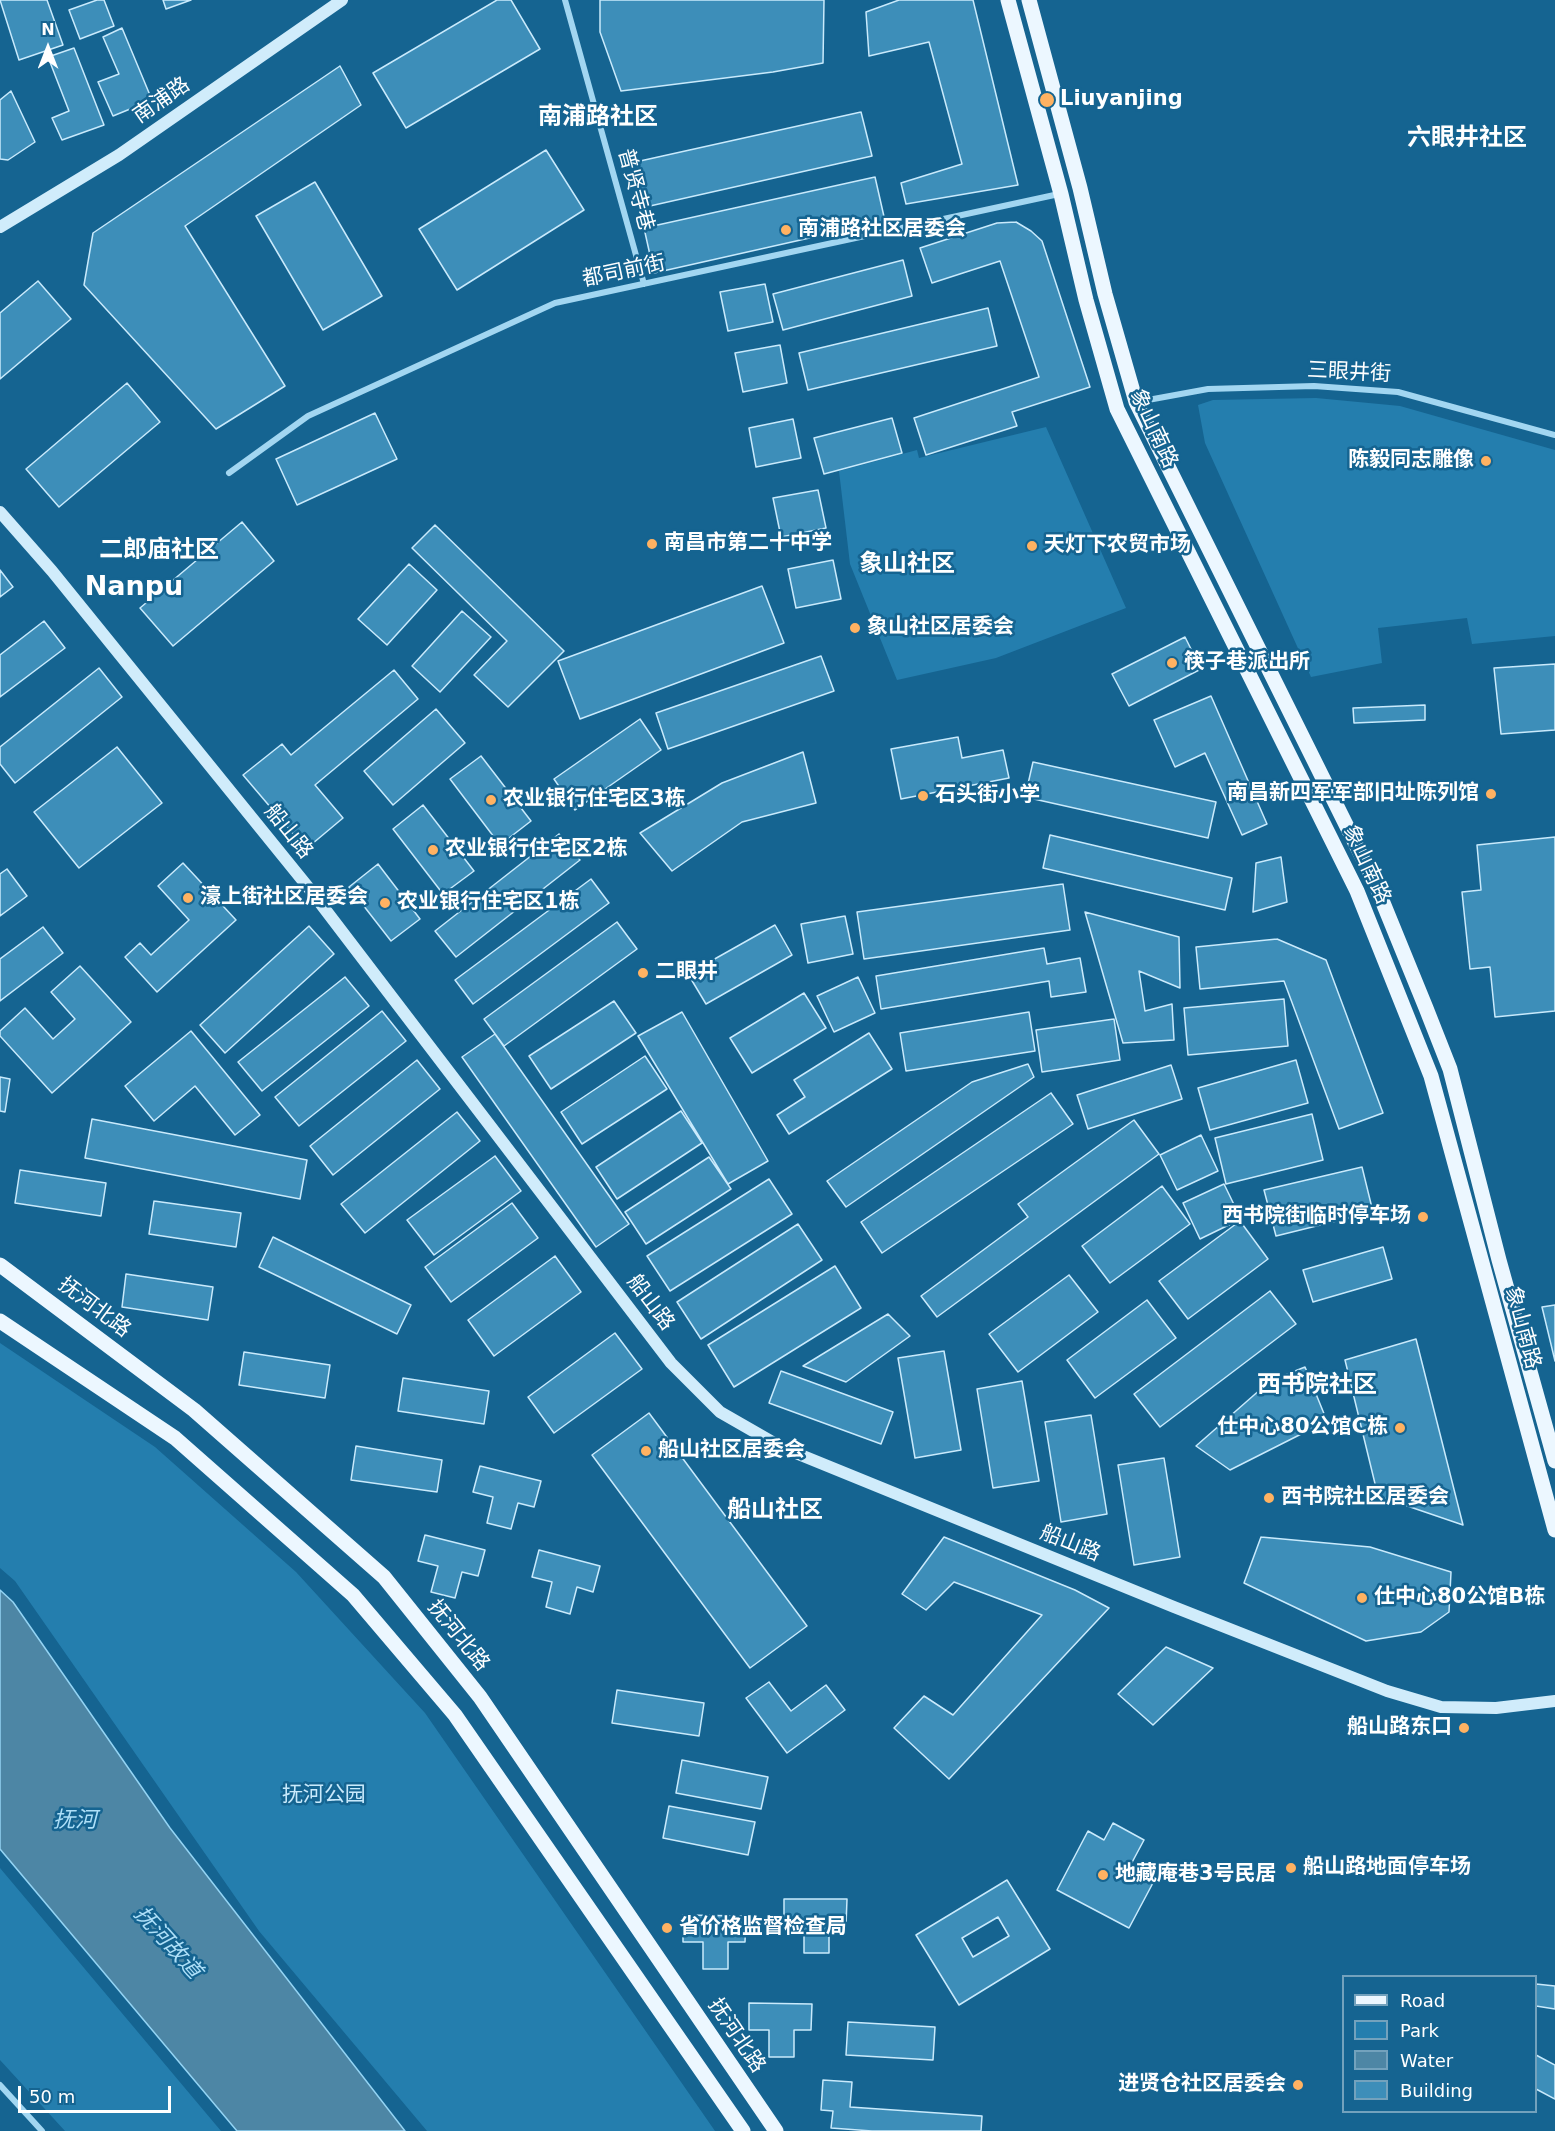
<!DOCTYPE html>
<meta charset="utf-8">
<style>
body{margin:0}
#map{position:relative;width:1555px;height:2131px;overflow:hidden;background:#156491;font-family:"DejaVu Sans",sans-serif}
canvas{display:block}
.legend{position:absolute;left:1342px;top:1975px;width:195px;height:138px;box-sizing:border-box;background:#156491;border:2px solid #73a2bd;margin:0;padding:8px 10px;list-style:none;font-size:18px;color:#fff}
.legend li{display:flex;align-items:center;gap:12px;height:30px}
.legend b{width:30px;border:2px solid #73a2bd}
.north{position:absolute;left:18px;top:18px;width:60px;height:60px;-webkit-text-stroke:4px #156491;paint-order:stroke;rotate:0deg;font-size:16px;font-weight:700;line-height:24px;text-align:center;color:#fff}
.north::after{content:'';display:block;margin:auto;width:21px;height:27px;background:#fff;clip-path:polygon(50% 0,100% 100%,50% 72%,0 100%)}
.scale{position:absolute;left:18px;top:2086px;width:153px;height:27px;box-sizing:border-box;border:3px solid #fff;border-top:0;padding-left:8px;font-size:18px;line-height:21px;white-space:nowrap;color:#fff;-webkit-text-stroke:4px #156491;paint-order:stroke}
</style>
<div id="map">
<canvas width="1555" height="2131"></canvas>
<ul class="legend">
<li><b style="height:8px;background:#ecf7ff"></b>Road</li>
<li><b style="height:16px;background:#247eae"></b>Park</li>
<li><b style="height:16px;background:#4d86a5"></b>Water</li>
<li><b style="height:16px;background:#3d8eb9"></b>Building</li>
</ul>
<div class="north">N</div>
<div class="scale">50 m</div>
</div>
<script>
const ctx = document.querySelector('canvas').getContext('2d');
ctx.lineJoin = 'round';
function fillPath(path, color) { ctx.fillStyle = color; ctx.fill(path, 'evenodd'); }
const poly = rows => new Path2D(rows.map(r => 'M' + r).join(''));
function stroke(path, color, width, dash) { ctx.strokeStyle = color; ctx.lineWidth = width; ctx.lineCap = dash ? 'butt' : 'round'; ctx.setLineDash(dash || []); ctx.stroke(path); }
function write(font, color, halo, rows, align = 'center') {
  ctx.font = font + ' "DejaVu Sans","Noto Sans SC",sans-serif'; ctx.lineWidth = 5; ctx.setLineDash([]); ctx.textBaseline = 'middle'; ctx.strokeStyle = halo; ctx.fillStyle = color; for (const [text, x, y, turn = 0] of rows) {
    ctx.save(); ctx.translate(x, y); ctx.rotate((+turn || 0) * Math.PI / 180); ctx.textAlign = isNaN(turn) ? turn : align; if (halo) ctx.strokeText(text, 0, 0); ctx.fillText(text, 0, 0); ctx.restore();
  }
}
const green = poly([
 [1316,398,1400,406,1555,450,1555,636,1472,644,1467,618,1378,628,1382,663,1311,677,1205,443,1198,405,1213,400],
 [1046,427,1126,608,996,658,897,680,850,564,839,471,917,450,919,458],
 [0,1343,155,1447,296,1572,425,1713,715,2131,427,2131,259,1931,15,1581,0,1568],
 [0,1868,221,2131,65,2131,0,2060]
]);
const water = poly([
 [0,1590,13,1602,170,1828,405,2131,237,2131,0,1849,0,1590]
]);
const building = poly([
 [0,0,47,0,63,45,19,60,0,0],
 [97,0,104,0,114,26,80,39,69,10,97,0],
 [163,0,191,0,166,9,163,0],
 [497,0,511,0,540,49,406,128,373,73,497,0],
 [600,0,824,0,823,63,773,72,621,91,600,32,600,0],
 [899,0,973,0,1018,185,906,204,901,183,962,164,929,42,869,56,866,12,899,0],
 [122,28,152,100,113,116,98,82,119,74,103,37,122,28],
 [74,48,104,125,62,140,52,118,69,111,48,57,74,48],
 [340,66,361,105,185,226,285,386,216,429,84,285,93,233,340,66],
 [11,91,35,142,8,160,0,159,0,100,11,91],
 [861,112,872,156,641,208,631,163,861,112],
 [546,150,584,210,457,290,419,229,546,150],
 [875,177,885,221,654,273,644,228,875,177],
 [315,182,382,296,323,330,256,216,315,182],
 [1016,222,1031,231,1042,241,1090,387,1012,412,1017,426,926,455,914,418,1039,377,1000,261,932,283,920,248,997,223,1016,222],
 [903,260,912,296,783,330,773,294,903,260],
 [38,281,71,319,0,379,0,313,38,281],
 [765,284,773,322,728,331,720,292,765,284],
 [988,308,997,346,808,390,799,353,988,308],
 [780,345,787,383,743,392,735,353,780,345],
 [127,383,160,422,59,507,26,469,127,383],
 [375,413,397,459,297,505,276,459,375,413],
 [892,418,902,453,824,474,814,438,892,418],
 [793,419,801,458,756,467,749,428,793,419],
 [818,490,826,528,781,537,773,498,818,490],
 [242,522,274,561,173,646,140,608,242,522],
 [435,525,564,651,508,707,474,675,507,641,412,548,435,525],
 [833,560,841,599,796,608,788,569,833,560],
 [409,564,437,590,387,645,358,619,409,564],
 [0,570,13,587,0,597,0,570],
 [762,586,784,643,580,719,558,661,762,586],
 [462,611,491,637,440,692,412,666,462,611],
 [44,621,65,648,0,697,0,655,44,621],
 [1185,637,1201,669,1129,706,1112,674,1185,637],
 [821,656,834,691,668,749,656,713,821,656],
 [1555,664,1555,730,1501,734,1494,668,1555,664],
 [99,668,122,697,15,783,0,764,0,747,99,668],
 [394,670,418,699,315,785,343,818,306,849,243,775,282,744,291,755,394,670],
 [1211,696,1267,824,1242,835,1205,753,1175,767,1154,720,1211,696],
 [1425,705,1425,720,1354,723,1353,708,1425,705],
 [436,709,465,743,393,805,364,771,436,709],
 [640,719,661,750,575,810,554,779,640,719],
 [958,737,962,758,1003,750,1009,778,901,799,891,749,958,737],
 [117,747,162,803,79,868,34,812,117,747],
 [803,752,816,803,742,822,672,871,640,833,722,783,803,752],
 [481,756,531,821,500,845,450,779,481,756],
 [1033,762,1216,802,1208,838,1025,797,1033,762],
 [423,805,474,871,443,894,393,829,423,805],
 [559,834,580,860,456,957,435,931,559,834],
 [1050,835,1232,878,1225,910,1043,868,1050,835],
 [1555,837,1555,1011,1495,1017,1490,967,1470,969,1462,892,1481,890,1477,845,1555,837],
 [1281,857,1287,902,1253,912,1256,863,1281,857],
 [183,863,236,920,157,992,125,957,140,943,151,955,189,920,158,886,183,863],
 [378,864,420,919,391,941,349,887,378,864],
 [7,869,27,896,0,916,0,874,7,869],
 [591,879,609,903,473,1004,455,980,591,879],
 [1063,884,1070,930,864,959,857,912,1063,884],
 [1085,912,1179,937,1180,988,1139,971,1145,1011,1172,1004,1174,1040,1123,1043,1085,912],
 [845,916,853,954,808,963,801,924,845,916],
 [617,922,637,949,504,1046,484,1019,617,922],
 [775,925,792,955,706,1004,688,974,775,925],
 [309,926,334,954,225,1053,200,1025,309,926],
 [43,927,63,953,0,1001,0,959,43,927],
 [1277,939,1326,960,1383,1113,1339,1129,1284,981,1200,989,1196,947,1277,939],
 [1044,948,1047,964,1080,958,1086,992,1051,997,1049,981,881,1009,876,976,1044,948],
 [80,966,131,1022,52,1093,0,1036,0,1031,25,1008,53,1039,75,1019,51,992,80,966],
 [345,977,369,1006,262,1091,238,1062,345,977],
 [858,977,875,1013,834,1032,817,996,858,977],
 [804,993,826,1028,752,1073,730,1038,804,993],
 [1284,999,1288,1046,1188,1055,1184,1008,1284,999],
 [614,1001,636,1033,551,1089,529,1056,614,1001],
 [382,1011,406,1041,299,1126,275,1097,382,1011],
 [682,1012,768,1161,728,1184,638,1036,682,1012],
 [1029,1012,1035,1051,906,1071,900,1033,1029,1012],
 [1114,1019,1120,1060,1042,1072,1036,1030,1114,1019],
 [191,1031,260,1115,235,1135,195,1086,154,1121,125,1086,191,1031],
 [869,1033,892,1069,789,1134,777,1115,805,1097,794,1080,869,1033],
 [495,1034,629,1224,596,1247,462,1057,495,1034],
 [645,1056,667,1089,582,1144,561,1112,645,1056],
 [417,1060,440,1089,333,1175,310,1146,417,1060],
 [1296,1060,1308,1103,1210,1130,1198,1088,1296,1060],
 [1028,1064,1034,1077,846,1207,827,1181,972,1082,1028,1064],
 [1171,1065,1182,1099,1088,1129,1077,1095,1171,1065],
 [0,1077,10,1079,5,1112,0,1111,0,1077],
 [1051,1093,1073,1124,882,1253,861,1222,1051,1093],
 [681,1111,702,1143,617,1199,596,1167,681,1111],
 [457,1112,480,1141,365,1233,341,1204,457,1112],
 [1312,1114,1323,1160,1226,1184,1215,1138,1312,1114],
 [92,1119,307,1160,300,1199,85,1158,92,1119],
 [1134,1120,1159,1154,937,1317,921,1296,1028,1217,1018,1204,1134,1120],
 [1201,1135,1218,1171,1177,1190,1160,1155,1201,1135],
 [495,1156,521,1191,434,1255,407,1220,495,1156],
 [709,1157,731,1189,646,1244,625,1212,709,1157],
 [1362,1167,1373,1212,1276,1236,1264,1190,1362,1167],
 [20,1170,106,1183,101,1216,15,1203,20,1170],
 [769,1179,792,1214,670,1291,647,1256,769,1179],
 [1224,1184,1241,1219,1200,1239,1183,1203,1224,1184],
 [1162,1186,1190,1224,1110,1283,1082,1246,1162,1186],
 [154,1201,241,1213,236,1247,149,1234,154,1201],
 [512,1203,538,1238,451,1302,425,1267,512,1203],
 [1240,1221,1268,1259,1188,1319,1159,1281,1240,1221],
 [798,1224,822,1260,701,1339,677,1302,798,1224],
 [273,1237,411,1305,397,1334,259,1267,273,1237],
 [1383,1247,1392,1279,1313,1302,1303,1270,1383,1247],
 [555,1256,581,1292,494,1356,468,1320,555,1256],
 [835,1266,861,1308,734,1387,708,1345,835,1266],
 [126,1274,213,1287,208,1320,122,1307,126,1274],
 [1069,1275,1098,1312,1018,1372,989,1334,1069,1275],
 [1270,1291,1296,1324,1160,1427,1134,1394,1270,1291],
 [1147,1300,1176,1338,1095,1398,1067,1360,1147,1300],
 [1555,1305,1555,1361,1542,1307,1555,1305],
 [888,1314,910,1336,846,1382,803,1366,888,1314],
 [615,1333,642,1369,554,1433,528,1397,615,1333],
 [1416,1339,1463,1525,1378,1496,1345,1360,1416,1339],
 [944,1351,961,1450,915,1458,898,1358,944,1351],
 [244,1352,330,1365,325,1398,239,1385,244,1352],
 [1305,1367,1327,1421,1230,1470,1196,1446,1270,1381,1305,1367],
 [781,1371,893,1412,881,1444,769,1403,781,1371],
 [403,1378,489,1391,484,1424,398,1411,403,1378],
 [1022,1381,1039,1481,993,1488,977,1389,1022,1381],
 [649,1413,807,1626,750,1668,592,1455,649,1413],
 [1091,1415,1107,1514,1061,1522,1045,1422,1091,1415],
 [356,1446,442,1460,437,1492,351,1480,356,1446],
 [1164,1458,1180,1557,1134,1565,1118,1465,1164,1458],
 [480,1466,541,1481,534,1507,518,1503,511,1529,487,1523,493,1497,473,1492,480,1466],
 [425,1535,485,1550,478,1576,462,1572,455,1598,431,1592,438,1566,418,1561,425,1535],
 [944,1537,1075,1590,1109,1608,949,1779,894,1728,924,1696,953,1715,1042,1615,954,1582,926,1610,902,1594,944,1537],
 [1261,1537,1370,1547,1451,1572,1449,1612,1421,1632,1366,1641,1244,1583,1261,1537],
 [539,1550,600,1566,593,1592,577,1587,570,1614,546,1607,552,1582,532,1577,539,1550],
 [1166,1647,1213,1668,1153,1725,1118,1694,1166,1647],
 [769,1682,791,1711,826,1685,845,1710,787,1753,746,1698,769,1682],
 [617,1690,704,1703,699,1736,612,1723,617,1690],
 [682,1760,768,1777,761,1809,676,1793,682,1760],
 [669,1806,755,1822,748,1855,663,1838,669,1806],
 [1113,1823,1144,1840,1129,1868,1154,1881,1129,1928,1057,1890,1088,1831,1104,1840,1113,1823],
 [1007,1880,1050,1949,959,2005,916,1935,1007,1880],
 [998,1917,1009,1936,973,1957,962,1938,998,1917],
 [784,1899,847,1899,846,1926,829,1926,829,1953,804,1953,804,1926,784,1926,784,1899],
 [683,1915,746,1916,745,1942,728,1942,728,1969,703,1969,703,1942,683,1942,683,1915],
 [1536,1984,1555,1986,1555,2009,1536,2006,1536,1984],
 [749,2003,812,2004,811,2030,794,2030,794,2057,769,2057,769,2030,749,2030,749,2003],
 [848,2022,935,2027,933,2060,846,2055,848,2022],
 [1536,2055,1555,2065,1555,2099,1536,2089,1536,2055],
 [823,2080,852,2082,850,2107,982,2116,981,2131,872,2131,831,2128,833,2111,821,2110,823,2080]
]);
const street = poly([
 [565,0,644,284],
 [1137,402,1208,389,1314,386,1398,392,1555,435],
 [229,473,308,416,555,303,1059,194],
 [0,2085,42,2131]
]);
const secondary = poly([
 [0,227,119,155,342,0],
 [0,512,52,571,308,887,671,1363,720,1412,781,1447,1174,1607,1387,1691,1441,1707,1496,1708,1555,1701]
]);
const primary = poly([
 [1008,0,1061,194,1086,300,1117,409,1357,891,1431,1076,1555,1530],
 [1029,0,1080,188,1105,294,1136,402,1375,883,1426,1008,1450,1069,1499,1260,1555,1461],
 [0,1265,194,1410,384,1577,480,1697,776,2131],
 [0,1321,175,1438,353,1595,455,1715,743,2131]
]);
const markers = [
 [1047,100,8,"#ffb262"],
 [786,230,6,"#ffb262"],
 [1486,461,6,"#ffb262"],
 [652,544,6,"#ffb262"],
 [1032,546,6,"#ffb262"],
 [855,628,6,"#ffb262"],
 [1172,663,6,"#ffb262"],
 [1491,794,6,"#ffb262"],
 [923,796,6,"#ffb262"],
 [491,800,6,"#ffb262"],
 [433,850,6,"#ffb262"],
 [188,898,6,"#ffb262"],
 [385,903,6,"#ffb262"],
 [643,973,6,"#ffb262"],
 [1423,1217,6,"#ffb262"],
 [1400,1428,6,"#ffb262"],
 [646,1451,6,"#ffb262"],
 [1269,1498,6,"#ffb262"],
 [1362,1598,6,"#ffb262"],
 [1464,1728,6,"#ffb262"],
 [1291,1868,6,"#ffb262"],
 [1103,1875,6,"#ffb262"],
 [667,1928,6,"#ffb262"],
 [1298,2085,6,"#ffb262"]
];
const poiNames = [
 ["Liuyanjing",1060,100],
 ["南浦路社区居委会",798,230],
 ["陈毅同志雕像",1474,461,"right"],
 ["南昌市第二十中学",664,544],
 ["天灯下农贸市场",1044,546],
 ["象山社区居委会",867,628],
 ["筷子巷派出所",1184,663],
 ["南昌新四军军部旧址陈列馆",1479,794,"right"],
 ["石头街小学",935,796],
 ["农业银行住宅区3栋",503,800],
 ["农业银行住宅区2栋",445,850],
 ["濠上街社区居委会",200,898],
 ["农业银行住宅区1栋",397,903],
 ["二眼井",655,973],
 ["西书院街临时停车场",1411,1217,"right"],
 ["仕中心80公馆C栋",1388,1428,"right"],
 ["船山社区居委会",658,1451],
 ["西书院社区居委会",1281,1498],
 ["仕中心80公馆B栋",1374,1598],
 ["船山路东口",1452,1728,"right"],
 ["船山路地面停车场",1303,1868],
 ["地藏庵巷3号民居",1115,1875],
 ["省价格监督检查局",679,1928],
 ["进贤仓社区居委会",1286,2085,"right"]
];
const streetNames = [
 ["南浦路",162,101,-35],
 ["普贤寺巷",635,190,75],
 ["都司前街",624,272,-12],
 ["三眼井街",1349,373,3],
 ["象山南路",1153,429,65],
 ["船山路",288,832,51],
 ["象山南路",1366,865,65],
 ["船山路",650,1303,53],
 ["抚河北路",94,1308,37],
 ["象山南路",1522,1328,75],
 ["船山路",1070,1544,22],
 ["抚河北路",458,1636,51],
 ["抚河北路",736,2036,56]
];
const parkNames = [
 ["抚河公园",324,1796]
];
const waterNames = [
 ["抚河",75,1821],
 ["抚河故道",167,1943,48]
];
const quarterNames = [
 ["南浦路社区",598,118],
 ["六眼井社区",1467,139],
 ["二郎庙社区",159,551],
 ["象山社区",907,565],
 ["西书院社区",1317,1386],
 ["船山社区",775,1511]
];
const districtNames = [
 ["Nanpu",134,588]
];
fillPath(green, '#247eae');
fillPath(water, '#4d86a5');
stroke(water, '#94d4f4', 1.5);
fillPath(building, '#3d8eb9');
stroke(building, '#c9eafc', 1.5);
stroke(street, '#a2d6f1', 6);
stroke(secondary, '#d0ecfb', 12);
stroke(primary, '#ecf7ff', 15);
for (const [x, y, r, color] of markers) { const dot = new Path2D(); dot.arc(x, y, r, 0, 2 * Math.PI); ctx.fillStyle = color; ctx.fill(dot); stroke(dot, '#156491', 2); }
write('bold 21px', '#fff', '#156491', poiNames, 'left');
write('21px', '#fff', '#156491', streetNames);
write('21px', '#c9eafc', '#156491', parkNames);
write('italic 22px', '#aedff8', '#156491', waterNames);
write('bold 24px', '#fff', '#156491', quarterNames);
write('bold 27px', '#fff', '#156491', districtNames);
</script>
